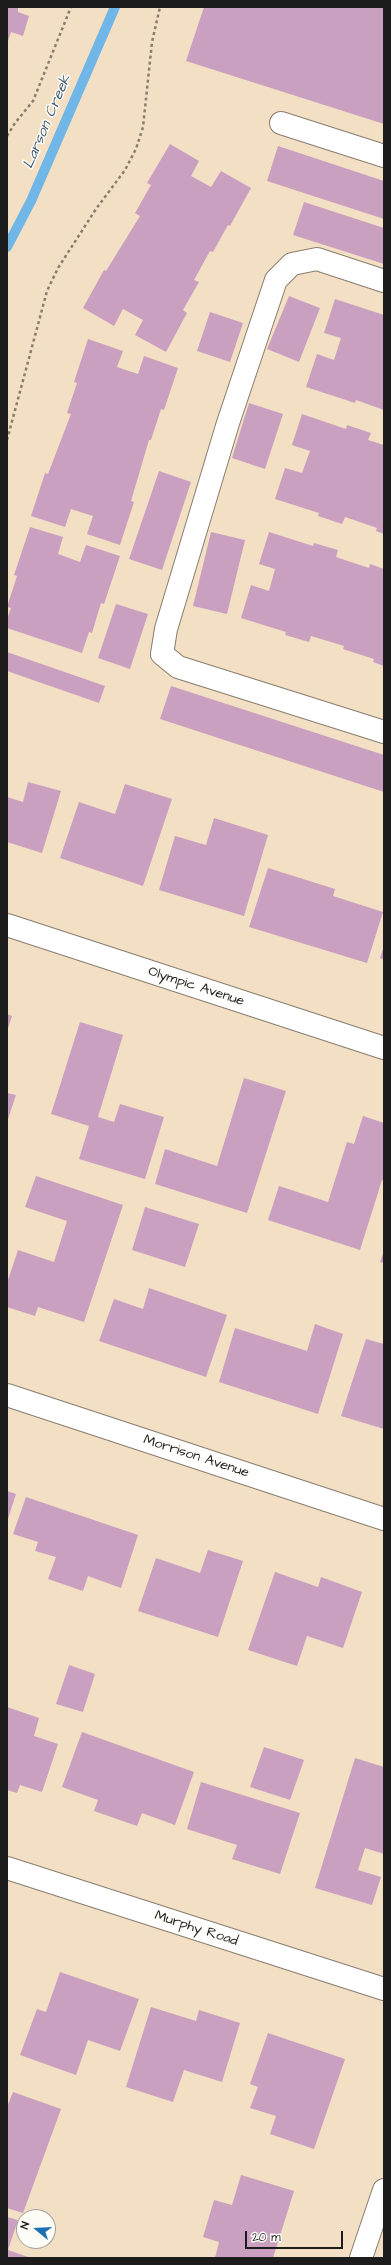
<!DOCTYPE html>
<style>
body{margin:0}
#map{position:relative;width:391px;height:2265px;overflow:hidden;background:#f3dfc3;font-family:"Architects Daughter",sans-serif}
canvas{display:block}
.frame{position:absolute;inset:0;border:8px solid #1c1c1c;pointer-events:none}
.north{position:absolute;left:16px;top:2209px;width:40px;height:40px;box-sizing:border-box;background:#fdfcf7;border:1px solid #a3a29f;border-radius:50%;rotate:288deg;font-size:11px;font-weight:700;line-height:16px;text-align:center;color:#1c1c1c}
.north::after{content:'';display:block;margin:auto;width:14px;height:18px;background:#1f6fb2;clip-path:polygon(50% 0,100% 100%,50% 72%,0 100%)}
.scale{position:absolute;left:245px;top:2231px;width:98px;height:18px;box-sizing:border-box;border:2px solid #1c1c1c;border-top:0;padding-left:5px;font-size:12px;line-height:14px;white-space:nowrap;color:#1c1c1c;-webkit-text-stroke:3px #fdfcf7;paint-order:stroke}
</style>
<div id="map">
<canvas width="391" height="2265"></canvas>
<div class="frame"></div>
<div class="north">N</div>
<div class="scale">20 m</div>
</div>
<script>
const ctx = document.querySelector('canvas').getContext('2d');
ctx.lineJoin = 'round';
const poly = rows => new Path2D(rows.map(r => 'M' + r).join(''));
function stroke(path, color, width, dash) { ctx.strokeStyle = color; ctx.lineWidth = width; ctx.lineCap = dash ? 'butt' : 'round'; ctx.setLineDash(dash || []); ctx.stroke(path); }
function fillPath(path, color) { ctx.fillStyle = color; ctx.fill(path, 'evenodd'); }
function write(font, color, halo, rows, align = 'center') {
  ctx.font = font + ' "Architects Daughter",sans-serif'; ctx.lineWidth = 3; ctx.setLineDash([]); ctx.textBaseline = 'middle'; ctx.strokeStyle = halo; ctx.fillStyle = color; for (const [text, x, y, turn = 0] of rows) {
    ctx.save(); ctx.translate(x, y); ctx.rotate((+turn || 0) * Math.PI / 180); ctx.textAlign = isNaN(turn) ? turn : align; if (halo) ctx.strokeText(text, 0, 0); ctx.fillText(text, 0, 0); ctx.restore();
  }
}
const stream = poly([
 [7,247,31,201,115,7]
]);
const building = poly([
 [7,7,18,8,18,12,29,16,23,36,11,32,7,44],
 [204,7,384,7,384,124,186,61],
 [170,144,199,161,191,176,211,187,221,171,251,188,230,226,228,225,213,252,210,251,194,280,199,282,183,310,187,313,166,352,135,335,143,320,123,309,114,326,83,308,104,270,106,271,140,216,135,213,151,185,147,183],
 [278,146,384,181,384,219,267,181],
 [304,202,384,228,384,264,293,235],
 [289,296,320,308,299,362,267,349],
 [335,299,384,315,384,410,356,400,355,403,306,387,317,354,334,360,341,338,324,333],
 [210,312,243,323,230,362,197,351],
 [88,339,123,351,117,367,138,374,144,356,178,368,164,410,161,409,151,440,149,440,131,501,134,502,120,545,87,534,93,516,71,509,65,527,31,516,45,473,48,474,71,414,67,413,77,383,74,382],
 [249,403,283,414,265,469,232,458],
 [302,414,346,429,347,425,371,433,368,440,384,445,384,534,376,531,377,528,345,517,342,524,318,516,319,513,275,499,285,468,302,473,310,451,292,445],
 [159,471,191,482,162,570,129,559],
 [30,527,63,537,58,554,80,562,86,545,120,556,104,604,101,603,92,633,89,632,82,653,7,628,7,619,11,608,7,607,17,576,14,575],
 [211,532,245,540,227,614,193,606],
 [269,532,313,546,314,543,338,550,336,557,369,568,370,564,384,569,384,666,373,662,374,659,343,649,344,646,311,636,309,642,285,635,286,632,241,618,251,585,269,591,275,569,259,564],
 [116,604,148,614,130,669,98,658],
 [7,652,105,686,99,703,7,671],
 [171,686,384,755,384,792,160,719],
 [28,782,61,791,42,853,7,842,7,797,23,802],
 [125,784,172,799,143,886,60,858,79,802,115,814],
 [214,818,268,835,244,916,159,890,175,836,206,845],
 [268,868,335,889,333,896,383,912,367,963,249,927],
 [384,946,384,960,380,958],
 [7,1014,12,1016,7,1031],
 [80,1022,123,1035,98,1117,114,1122,120,1104,164,1117,145,1179,79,1159,89,1126,51,1114],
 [244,1078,286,1091,247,1213,155,1184,165,1149,217,1166],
 [7,1093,16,1095,8,1119,7,1119],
 [363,1116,384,1123,384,1181,382,1180,360,1250,268,1220,279,1186,328,1202,347,1142,354,1144],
 [36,1176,123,1205,84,1322,38,1307,35,1316,7,1307,7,1283,18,1250,54,1262,67,1221,25,1207],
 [145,1207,199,1224,185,1267,132,1250],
 [384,1251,384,1263,380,1262],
 [149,1288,227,1315,206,1377,99,1341,114,1299,143,1309],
 [315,1324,343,1334,318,1414,219,1382,235,1328,307,1351],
 [366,1339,384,1344,384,1429,341,1416],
 [7,1491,16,1494,7,1522],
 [26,1497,138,1535,121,1588,88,1576,83,1591,48,1579,56,1557,35,1551,38,1542,13,1534],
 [208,1550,243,1561,218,1637,138,1611,156,1558,200,1573],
 [275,1572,318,1587,321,1577,362,1592,343,1648,307,1636,297,1666,248,1650],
 [69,1665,95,1674,83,1712,56,1704],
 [7,1707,39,1718,34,1736,58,1744,42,1792,20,1785,17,1793,7,1790],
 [82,1732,194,1772,175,1825,142,1813,137,1826,94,1811,98,1800,62,1787],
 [264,1747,304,1760,290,1800,250,1787],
 [355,1758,384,1767,384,1854,365,1848,358,1870,381,1877,372,1905,315,1888],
 [201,1782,300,1813,280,1874,232,1859,237,1845,187,1829],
 [60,1972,139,1999,120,2051,88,2040,76,2075,20,2055,37,2009,46,2012],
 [151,2007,196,2021,199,2010,240,2023,222,2082,184,2070,173,2102,126,2087],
 [268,2033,345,2059,314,2149,270,2134,276,2116,250,2108,258,2087,250,2084],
 [13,2092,61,2109,23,2213,7,2208,7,2107],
 [241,2175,294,2191,273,2258,215,2258,219,2242,203,2237,214,2200,232,2205],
 [7,2217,18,2220,8,2250,31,2258,7,2258]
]);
const path = poly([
 [7,136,15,123,33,101,71,7],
 [7,440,47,291,58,268,96,209,125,170,136,149,143,127,152,42,160,7]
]);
const minor = poly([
 [281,123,384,156],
 [384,281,317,259,292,264,276,280,228,423,166,629,162,654,178,667,384,732],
 [7,925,384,1048],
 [7,1395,384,1519],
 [7,1868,384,1989],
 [361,2258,384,2190]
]);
const streetNames = [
 ["Olympic Avenue",196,987,18],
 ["Morrison Avenue",196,1457,18],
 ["Murphy Road",196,1929,18]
];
const waterNames = [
 ["Larson Creek",48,122,-67]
];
stroke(stream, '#70b6e7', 10);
fillPath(building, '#caa0c1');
stroke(minor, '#887e70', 24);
stroke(path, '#887e70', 2.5, [3, 3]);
stroke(minor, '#fff', 22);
write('14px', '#1c1c1c', '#fdfcf7', streetNames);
write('italic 15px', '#3e5a6d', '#fdfcf7', waterNames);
</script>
